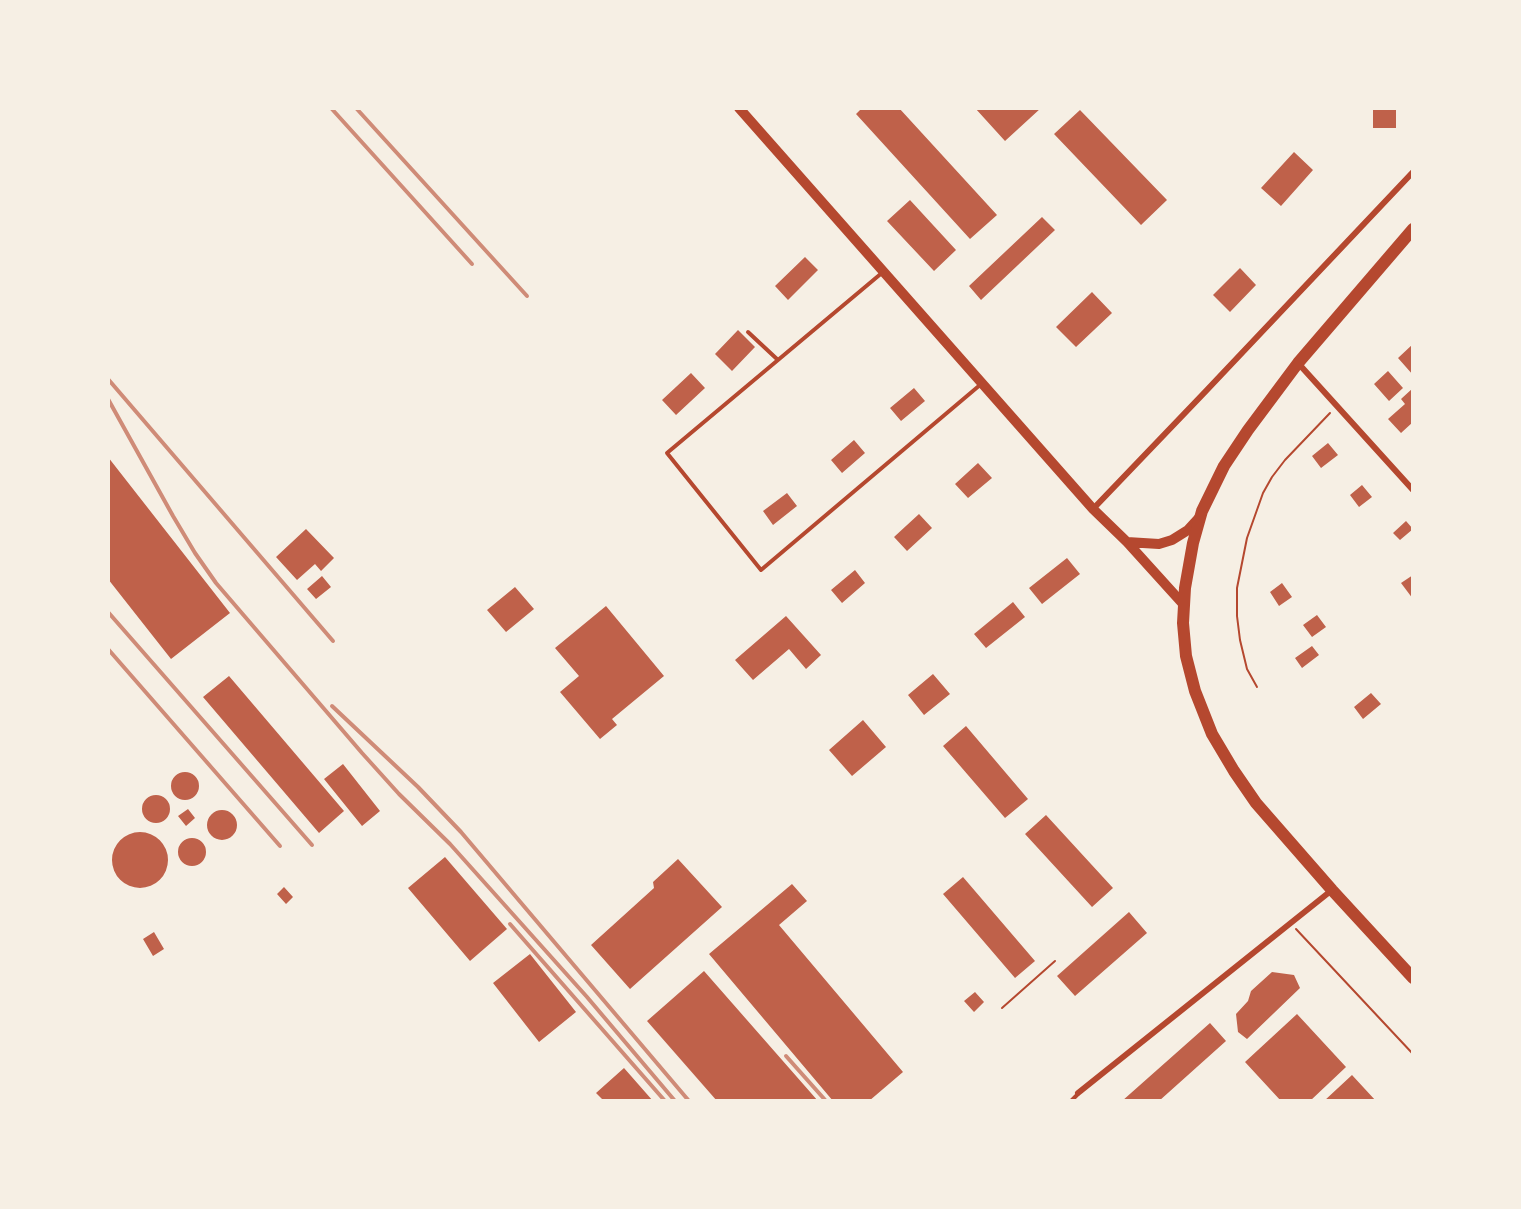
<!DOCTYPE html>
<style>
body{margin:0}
#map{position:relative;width:1521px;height:1209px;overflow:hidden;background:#f6efe4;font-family:Overpass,sans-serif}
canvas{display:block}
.frame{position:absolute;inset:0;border:110px solid #f6efe4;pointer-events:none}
</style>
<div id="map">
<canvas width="1521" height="1209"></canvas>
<div class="frame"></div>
</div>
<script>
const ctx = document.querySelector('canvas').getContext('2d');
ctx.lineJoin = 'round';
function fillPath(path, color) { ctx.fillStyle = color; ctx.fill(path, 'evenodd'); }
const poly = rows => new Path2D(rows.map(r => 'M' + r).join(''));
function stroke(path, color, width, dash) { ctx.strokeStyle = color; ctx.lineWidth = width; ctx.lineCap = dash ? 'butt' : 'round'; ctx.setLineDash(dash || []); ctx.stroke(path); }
const building = poly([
 [862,108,899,108,997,215,970,239,856,114],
 [975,108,1041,108,1005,141],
 [1373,108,1396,108,1396,128,1373,128],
 [1080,110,1167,200,1141,225,1054,134],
 [1294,152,1313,170,1281,206,1261,188],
 [910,200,956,250,934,271,887,221],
 [1042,217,1055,230,981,300,969,286],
 [805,257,818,270,788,300,775,286],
 [1240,268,1256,285,1230,312,1213,295],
 [1092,292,1112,313,1076,347,1056,327],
 [738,330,755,347,732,371,715,354],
 [1413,344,1413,375,1398,358],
 [1388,371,1403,388,1389,401,1374,384],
 [691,373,705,388,676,415,662,400],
 [914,388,925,401,901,421,890,408],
 [1413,388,1413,422,1401,433,1388,419,1405,404,1401,399],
 [854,440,865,453,842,473,831,460],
 [1328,443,1338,455,1321,468,1312,456],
 [108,457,230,613,171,659,108,579],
 [978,463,992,478,968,498,955,484],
 [1362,485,1372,497,1359,507,1350,495],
 [787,493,797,506,773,525,763,511],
 [919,514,932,528,907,551,894,537],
 [1406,521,1413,529,1400,540,1393,533],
 [306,529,334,558,321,571,315,564,297,580,276,557],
 [1067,558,1080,574,1042,604,1029,588],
 [855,570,865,583,842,603,831,590],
 [1413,575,1413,599,1401,583],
 [322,576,331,587,316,599,307,589],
 [1282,583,1292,597,1279,606,1270,592],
 [515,587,534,609,506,632,487,610],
 [1013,602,1025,617,986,648,974,634],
 [606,606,664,676,612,719,617,725,600,739,560,692,579,676,555,648],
 [1317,615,1326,627,1312,637,1303,625],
 [786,616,821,655,806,669,789,649,753,680,735,660],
 [1312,646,1319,655,1302,668,1295,658],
 [933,674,950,694,924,715,908,695],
 [229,676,344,811,319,833,203,697],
 [1371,693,1381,704,1363,719,1354,707],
 [863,720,886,747,852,776,829,750],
 [966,726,1028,799,1005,818,943,746],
 [343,764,380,811,362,826,324,779],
 '171 786a14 14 0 1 1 28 0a14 14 0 1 1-28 0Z',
 '142 809a14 14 0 1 1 28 0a14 14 0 1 1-28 0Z',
 [188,809,195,818,186,826,178,816],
 '207 825a15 15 0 1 1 30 0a15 15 0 1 1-30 0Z',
 [1046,815,1113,888,1092,907,1025,834],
 '112 860a28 28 0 1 1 56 0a28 28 0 1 1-56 0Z',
 '178 852a14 14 0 1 1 28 0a14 14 0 1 1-28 0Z',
 [445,857,507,929,470,961,408,888],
 [678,859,722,907,630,989,591,945,654,888,653,882],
 [963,877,1035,961,1015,978,943,894],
 [792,884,807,901,779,925,903,1072,869,1101,833,1101,709,954],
 [284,887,293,897,286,904,277,894],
 [1129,912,1147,933,1075,996,1057,976],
 [154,932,164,949,153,956,143,939],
 [530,954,576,1012,539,1042,493,983],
 [704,971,818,1101,717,1101,647,1021],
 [1272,972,1294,975,1300,988,1247,1039,1238,1032,1236,1014,1248,1001,1251,991],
 [975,992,984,1002,974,1012,964,1001],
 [1297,1014,1346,1067,1310,1101,1281,1101,1245,1062],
 [1210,1023,1226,1041,1159,1101,1122,1101],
 [624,1068,653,1101,604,1101,596,1093],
 [1352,1075,1376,1101,1324,1101]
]);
const path = poly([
 [1257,687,1247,669,1240,640,1237,616,1237,588,1247,538,1263,493,1272,477,1285,460,1330,413],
 [1296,929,1413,1054],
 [1002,1008,1055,961]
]);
const service = poly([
 [883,272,667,453,761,570,980,385],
 [748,332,778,360],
 [1071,1101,1078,1094]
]);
const minor = poly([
 [1298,363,1413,490],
 [1093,509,1205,392,1413,172],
 [1078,1093,1332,890]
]);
const secondary = poly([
 [739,108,1093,509,1127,542,1184,605],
 [1127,542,1159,544,1172,540,1188,530,1199,518]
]);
const primary = poly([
 [1413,229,1298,363,1248,430,1224,466,1202,511,1193,543,1185,588,1183,623,1186,656,1195,691,1212,734,1234,771,1256,803,1332,890,1413,978]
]);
const rail = poly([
 [331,108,472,264],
 [356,108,527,296],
 [108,379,333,641],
 [108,399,173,516,195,553,216,583,362,753,399,794,450,844,587,997,675,1101],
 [108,612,312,845],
 [108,649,280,846],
 [332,706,418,787,461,832,689,1101],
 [510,924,665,1101],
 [786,1056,826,1101]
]);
fillPath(building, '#bf614a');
stroke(path, '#b5482f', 2);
stroke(service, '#b5482f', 4);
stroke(minor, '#b5482f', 6);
stroke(secondary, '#b5482f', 10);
stroke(primary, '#b5482f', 12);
stroke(rail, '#cf8b77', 4);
</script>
